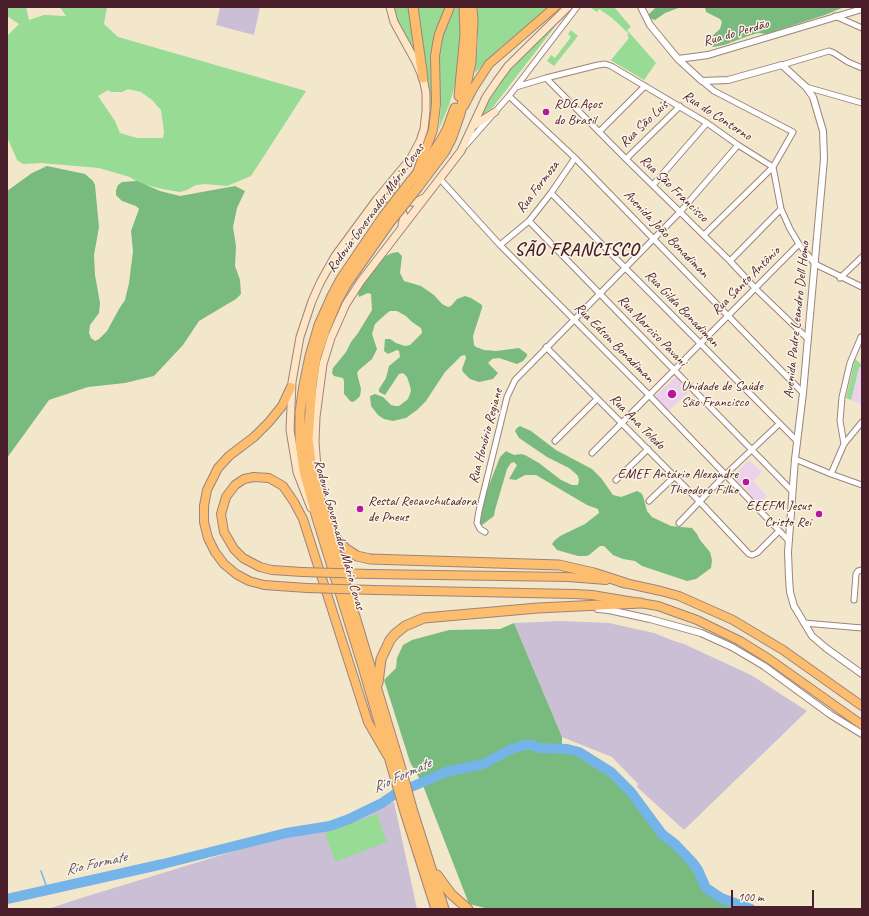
<!DOCTYPE html>
<meta charset="utf-8">
<style>
body{margin:0}
#map{position:relative;width:869px;height:916px;overflow:hidden;background:#f2e7cb;font-family:Caveat,sans-serif}
canvas{display:block}
.frame{position:absolute;inset:0;border:8px solid #4a1f2b;pointer-events:none}
.scale{position:absolute;left:731px;top:890px;width:83px;height:18px;box-sizing:border-box;border:2px solid #4a1f2b;border-top:0;padding-left:5px;font-size:12px;line-height:14px;white-space:nowrap;color:#4a1f2b;-webkit-text-stroke:3px #fcf5e5;paint-order:stroke}
</style>
<div id="map">
<canvas width="869" height="916"></canvas>
<div class="frame"></div>
<div class="scale">100 m</div>
</div>
<script>
const ctx = document.querySelector('canvas').getContext('2d');
ctx.lineJoin = 'round';
function fillPath(path, color) { ctx.fillStyle = color; ctx.fill(path, 'evenodd'); }
const poly = rows => new Path2D(rows.map(r => 'M' + r).join(''));
function stroke(path, color, width, dash) { ctx.strokeStyle = color; ctx.lineWidth = width; ctx.lineCap = dash ? 'butt' : 'round'; ctx.setLineDash(dash || []); ctx.stroke(path); }
function write(font, color, halo, rows, align = 'center') {
  ctx.font = font + ' Caveat,sans-serif'; ctx.lineWidth = 3; ctx.setLineDash([]); ctx.textBaseline = 'middle'; ctx.strokeStyle = halo; ctx.fillStyle = color; for (const [text, x, y, turn = 0] of rows) {
    ctx.save(); ctx.translate(x, y); ctx.rotate((+turn || 0) * Math.PI / 180); ctx.textAlign = isNaN(turn) ? turn : align; if (halo) ctx.strokeText(text, 0, 0); ctx.fillText(text, 0, 0); ctx.restore();
  }
}
const built = poly([
 [855,359,862,365,862,405,846,398],
 [676,377,689,392,668,411,654,397],
 [748,461,750,461,762,472,753,481,767,496,759,504,733,476]
]);
const industrial = poly([
 [220,7,260,7,254,35,216,25],
 [561,621,609,623,654,633,674,641,684,644,751,675,807,711,684,830,637,787,638,784,612,757,562,737,514,623],
 [394,802,417,909,51,909,51,908,78,899]
]);
const green = poly([
 [7,7,26,7,29,20,44,15,66,16,60,7,107,7,104,24,118,37,306,91,251,176,227,186,205,184,196,185,187,190,180,192,162,189,139,183,130,177,99,168,41,163,23,164,17,160,7,137,7,61,8,60,7,59,7,36,19,24,7,16],
 [128,89,141,92,152,100,161,110,164,132,163,138,137,138,120,133,115,121,98,96,108,90,111,92,122,92],
 [393,7,409,7,413,48,400,26],
 [416,7,446,7,435,32,431,55,431,107],
 [456,7,459,7,461,20,459,60,455,85,449,105,439,129,441,105,438,79,439,56,443,34,447,22],
 [478,7,549,7,500,48,475,73,478,42],
 [592,7,614,7,631,27,627,30,656,63,644,80,612,61,611,60,629,38,627,35,629,34,612,18,599,9,597,12,591,8],
 [563,16,493,107,478,119,485,105,507,74,522,57],
 [571,30,578,36,554,66,547,61,551,55,555,58,571,37,568,34],
 [855,359,862,365,862,367,859,367,851,400,846,398],
 [377,814,387,842,335,862,325,833]
]);
const forest = poly([
 [656,7,681,7,665,13,655,20,647,17,650,13],
 [705,7,853,7,842,8,825,15,766,34,759,33,751,35,724,45,713,47,709,44,709,41,711,37,720,29,722,22,720,19,706,12],
 [47,166,85,174,93,181,95,185,99,227,94,255,95,275,100,303,99,313,90,325,89,333,91,338,95,341,99,339,107,331,119,309,125,300,129,283,133,251,131,231,139,209,136,206,122,201,116,195,116,190,118,185,122,182,137,181,160,191,180,196,235,186,245,191,237,208,233,227,236,246,235,266,240,280,241,294,236,299,199,321,183,345,154,376,125,383,88,387,49,400,7,458,7,191,32,173],
 [398,252,402,256,400,273,404,281,421,286,434,295,442,304,448,307,451,306,457,299,465,296,471,298,482,305,482,308,473,336,474,345,476,347,484,350,496,351,519,348,527,354,527,356,523,361,517,364,499,358,492,359,488,363,498,373,493,379,479,382,470,379,463,372,462,369,466,358,465,355,461,356,445,372,426,401,417,410,406,418,393,421,384,419,378,415,371,406,370,396,375,394,383,397,391,405,395,406,399,406,408,399,411,391,410,386,407,377,403,373,399,374,385,395,379,392,379,389,386,378,389,366,400,357,399,351,397,350,388,354,384,351,385,339,390,339,396,343,405,346,410,345,422,333,421,328,412,322,406,316,397,311,390,311,386,314,375,324,372,334,377,349,372,359,359,370,357,373,361,389,360,396,356,400,353,402,350,401,346,396,344,394,344,381,343,378,334,376,332,373,333,368,346,352,351,342,358,333,372,310,371,294,368,293,359,297,358,294,360,288,382,258,392,253],
 [520,426,531,431,556,450,592,469,601,478,613,495,621,497,637,491,641,493,643,496,647,511,652,517,671,526,692,528,697,534,700,540,710,552,712,560,711,568,696,579,687,581,642,566,635,561,623,559,613,555,604,546,600,546,589,555,586,556,578,556,557,550,552,544,554,541,560,536,585,524,599,513,598,509,587,505,536,475,525,475,516,480,509,479,517,465,514,462,511,463,507,469,495,510,494,516,482,525,479,523,487,490,500,457,506,451,514,455,521,454,525,455,539,463,561,480,572,485,578,485,579,480,578,476,575,473,569,468,547,457,519,438,515,431,517,428],
 [514,623,562,737,562,748,579,752,615,775,631,792,662,834,675,844,698,870,706,888,721,898,751,909,489,909,469,904,422,783,410,762,384,680,396,668,397,658,403,645,412,640,449,630,500,629]
]);
const stream = poly([
 [41,871,46,885,47,891]
]);
const river = poly([
 [7,899,163,864,286,833,330,826,349,819,382,803,395,794,446,772,484,764,509,750,525,745,531,745,540,748,567,749,579,752,611,772,631,792,662,834,675,844,693,863,698,870,706,888,721,898,751,909]
]);
const minor = poly([
 [835,16,862,28],
 [782,65,829,51,834,53,848,62,862,68],
 [546,78,598,65,605,64,611,66,707,123,738,145,773,167,781,209,790,229,799,244,815,264,862,287],
 [702,81,714,91,793,132,773,167,704,235],
 [516,87,546,78,626,159,730,261,756,289,808,339],
 [806,87,862,103],
 [509,96,575,158,803,393],
 [599,132,645,86],
 [466,145,509,96,577,7],
 [626,159,680,106],
 [440,179,500,245,649,395,789,541],
 [653,185,707,123],
 [551,193,797,441],
 [529,221,792,491],
 [500,245,529,221,551,193,575,158],
 [730,261,781,209],
 [840,278,862,257],
 [546,347,700,502,749,554,752,555,757,553,779,531],
 [555,441,597,399],
 [844,444,840,421,842,397,850,363,861,337],
 [592,453,799,244],
 [795,459,831,474,862,485],
 [831,474,844,444,862,422],
 [616,480,648,449],
 [649,501,674,477],
 [679,523,725,475,779,424],
 [485,532,480,529,477,523,479,511,507,397,515,380,680,212,738,145],
 [854,600,856,574,858,571,862,570],
 [804,623,862,628]
]);
const tertiary = poly([
 [641,7,650,25,678,59,702,81,728,80,782,65,806,87,813,97,823,131,824,159,803,393,795,459,788,552,789,578,790,592,794,606,812,636,826,648,862,674],
 [678,59,708,55,862,9],
 [598,609,609,610,650,619,701,633,732,647,764,666,831,715,862,734]
]);
const secondary = poly([
 [473,126,495,112],
 [396,177,395,186,400,196,410,202,416,202,424,198],
 [377,199,386,198,391,199,400,206,404,216,402,225],
 [318,480,315,442,316,417,323,364,331,338,346,304,361,281,461,151,486,97,497,81,508,66,568,7],
 [311,508,297,472,290,430,292,382,300,337,312,301,320,283,335,256,377,199,411,158,420,141,424,129,426,111,426,93,423,78,416,62,394,22,390,7]
]);
const primary = poly([
 [464,106,474,87,489,64,555,7],
 [418,170,433,130,436,104,435,56,437,44,439,34,450,7],
 [291,387,282,406,269,422,254,437,229,456,218,468,207,490,204,506,204,522,208,538,215,552,224,564,236,574,249,581,264,585,307,588],
 [302,572,272,570,260,567,243,558,234,549,224,532,221,514,226,497,235,485,244,479,254,477,269,478,283,486,294,502,303,519,368,722,387,755],
 [370,574,568,577,606,580],
 [620,582,661,591,679,596,733,620,783,650,862,706],
 [375,590,575,594,592,595,658,606,697,620,740,641,769,659,862,725]
]);
const motorway = poly([
 [413,7,423,78],
 [459,96,465,35,464,7],
 [411,181,431,156,442,139,447,130,455,108],
 [418,187,445,151,452,137,460,114,471,62,473,21,472,7],
 [383,217,341,279,332,296,319,325,310,356,304,385,300,412,300,441,304,471,317,518,364,670,405,812,436,909],
 [390,222,347,283,337,301,325,330,316,357,312,384,308,439,312,470,319,497,401,769,413,812,444,909],
 [332,534,346,549,357,556,370,559,559,565,594,573,625,583],
 [378,683,381,659,390,640,395,634,405,626,424,618,538,608,641,603],
 [437,875,451,894,468,909]
]);
const primaryBridge = poly([
 [302,572,370,574],
 [307,588,375,590]
]);
const motorwayBridge = poly([
 [383,217,411,181],
 [390,222,418,187]
]);
const markers = [
 [546,112,4,"#b5179e"],
 [672,394,5,"#b5179e"],
 [746,482,4,"#b5179e"],
 [360,509,4,"#b5179e"],
 [819,514,4,"#b5179e"]
];
const streetNames = [
 ["Rua do Perdão",736,33,-16],
 ["Rua do Contorno",717,116,33],
 ["Rua São Luís",644,124,-44],
 ["Rua Formoza",538,187,-53],
 ["Rua São Francisco",674,189,44],
 ["Rodovia Governador Mário Covas",376,208,-54],
 ["Avenida João Bonadiman",666,234,46],
 ["Rua Santo Antônio",746,281,-45],
 ["Rua Gilda Bonadiman",682,309,46],
 ["Avenida Padre Leandro Dell Homo",797,320,-84],
 ["Rua Narciso Pavani",652,331,46],
 ["Rua Edson Bonadiman",614,343,45],
 ["Rua Ana Toledo",637,422,45],
 ["Rua Honório Regiane",486,436,-75],
 ["Rodovia Governador Mário Covas",339,535,74]
];
const poiNames = [
 ["RDG Aços",554,104],
 ["do Brasil",554,120],
 ["Unidade de Saúde",681,386],
 ["São Francisco",681,402],
 ["EMEF Antário Alexandre",738,474,"right"],
 ["Theodoro Filho",738,490,"right"],
 ["Restal Recauchutadora",368,501],
 ["de Pneus",368,517],
 ["EEEFM Jesus",811,506,"right"],
 ["Cristo Rei",811,522,"right"]
];
const waterNames = [
 ["Rio Formate",402,776,-25],
 ["Rio Formate",96,864,-13]
];
const districtNames = [
 ["SÃO FRANCISCO",577,250]
];
fillPath(built, '#ebd1eb');
fillPath(industrial, '#cbbfd5');
fillPath(green, '#97db94');
fillPath(forest, '#79bb7e');
stroke(stream, '#74b4e8', 1.5);
stroke(river, '#74b4e8', 10);
stroke(minor, '#9e837b', 7);
stroke(tertiary, '#9e837b', 8);
stroke(secondary, '#9e837b', 9);
stroke(primary, '#9e837b', 10);
stroke(motorway, '#9e837b', 11);
stroke(minor, '#fff', 5);
stroke(tertiary, '#fff', 6);
stroke(secondary, '#fee5c5', 7);
stroke(primary, '#fcbd6f', 8);
stroke(motorway, '#fcbd6f', 9);
stroke(primaryBridge, '#9e837b', 10, []);
stroke(motorwayBridge, '#9e837b', 11, []);
stroke(primaryBridge, '#fcbd6f', 8);
stroke(motorwayBridge, '#fcbd6f', 9);
for (const [x, y, r, color] of markers) { const dot = new Path2D(); dot.arc(x, y, r, 0, 2 * Math.PI); ctx.fillStyle = color; ctx.fill(dot); stroke(dot, '#fcf5e5', 1.5); }
write('14px', '#4a1f2b', '#fcf5e5', streetNames);
write('14px', '#4a1f2b', '#fcf5e5', poiNames, 'left');
write('italic 15px', '#59536d', '#fcf5e5', waterNames);
ctx.letterSpacing = '1px';
write('bold 18px', '#4a1f2b', '#fcf5e5', districtNames);
ctx.letterSpacing = '0px';
</script>
